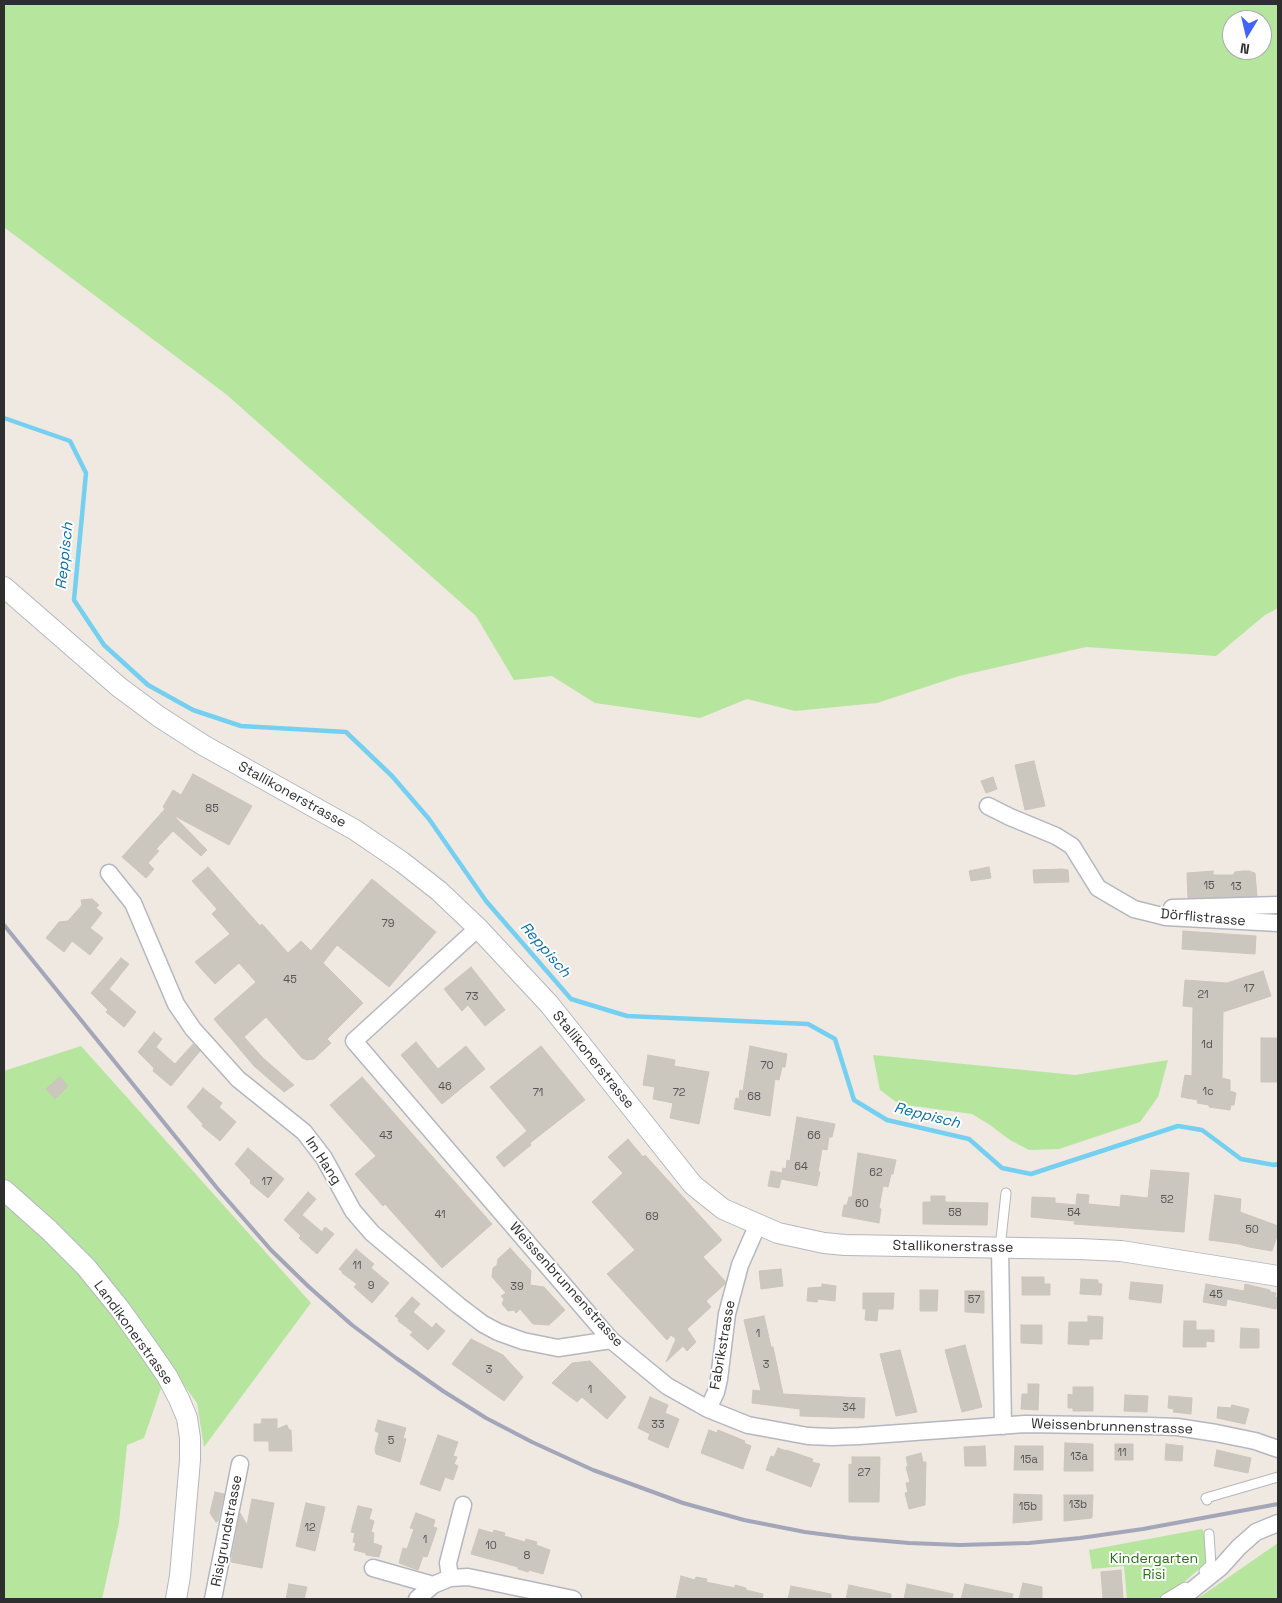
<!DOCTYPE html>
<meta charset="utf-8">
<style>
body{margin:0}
#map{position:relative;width:1282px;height:1603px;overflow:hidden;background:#efe9e1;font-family:"Space Grotesk",sans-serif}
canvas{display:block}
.frame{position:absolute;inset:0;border:5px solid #2e2e2e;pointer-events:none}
.north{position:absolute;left:1222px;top:10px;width:50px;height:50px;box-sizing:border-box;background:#fff;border:1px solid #ababab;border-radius:50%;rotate:189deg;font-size:14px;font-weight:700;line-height:20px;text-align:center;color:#2e2e2e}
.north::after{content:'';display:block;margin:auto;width:18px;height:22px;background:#4264fb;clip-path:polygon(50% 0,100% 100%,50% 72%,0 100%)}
</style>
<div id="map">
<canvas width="1282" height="1603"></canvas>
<div class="frame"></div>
<div class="north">N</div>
</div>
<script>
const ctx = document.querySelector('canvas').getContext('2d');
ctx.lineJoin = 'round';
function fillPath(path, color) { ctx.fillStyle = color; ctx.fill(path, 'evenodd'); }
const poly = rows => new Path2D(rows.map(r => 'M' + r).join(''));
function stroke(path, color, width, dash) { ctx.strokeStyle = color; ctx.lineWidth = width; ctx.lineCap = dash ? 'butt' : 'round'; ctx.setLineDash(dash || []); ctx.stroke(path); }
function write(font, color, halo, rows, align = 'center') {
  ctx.font = font + ' "Space Grotesk",sans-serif'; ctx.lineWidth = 4; ctx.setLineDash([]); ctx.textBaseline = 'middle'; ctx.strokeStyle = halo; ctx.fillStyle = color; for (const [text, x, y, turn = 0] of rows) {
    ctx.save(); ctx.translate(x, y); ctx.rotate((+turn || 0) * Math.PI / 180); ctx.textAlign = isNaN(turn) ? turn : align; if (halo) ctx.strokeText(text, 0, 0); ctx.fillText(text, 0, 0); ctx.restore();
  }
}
const green = poly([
 [4,4,1278,4,1278,608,1265,615,1216,656,1086,647,959,676,877,703,795,711,747,699,700,718,595,703,552,676,514,680,476,616,227,395,5,228,4,226],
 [1232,20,1262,20,1262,50,1232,50],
 [81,1046,311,1303,204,1447,197,1403,169,1365,144,1438,127,1445,119,1523,102,1599,4,1599,4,1071],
 [873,1055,1075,1075,1168,1060,1158,1097,1140,1122,1059,1149,1029,1150,1010,1140,990,1125,972,1114,899,1104,880,1090],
 [1202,1529,1206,1535,1207,1562,1182,1584,1157,1599,1127,1599,1124,1566,1092,1569,1089,1550],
 [1278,1543,1278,1599,1197,1599]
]);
const stream = poly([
 [4,418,70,441,86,473,74,600,104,645,148,685,193,710,241,726,346,732,392,776,429,819,486,901,571,999,627,1016,808,1024,835,1039,854,1100,887,1120,969,1139,1002,1168,1031,1174,1178,1126,1202,1130,1241,1159,1274,1165,1278,1164]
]);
const building = poly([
 [1034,761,1045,806,1025,810,1015,765,1034,761],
 [193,774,252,806,229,845,173,815,207,850,201,856,173,831,156,849,159,851,148,863,154,869,146,878,122,857,165,809,163,807,173,790,181,795,193,774],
 [993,777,997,789,986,793,981,781,993,777],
 [208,867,260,926,262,924,288,953,301,941,311,951,372,879,436,932,389,987,337,945,323,963,363,1003,327,1039,331,1043,314,1059,307,1060,302,1058,266,1017,244,1037,263,1058,294,1085,284,1092,254,1066,214,1019,256,982,239,963,215,984,195,962,230,934,212,914,217,909,192,881,208,867],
 [989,867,991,878,971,881,969,871,989,867],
 [1062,869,1068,870,1069,882,1034,883,1033,870,1062,869],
 [1213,871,1213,875,1233,875,1235,872,1242,871,1249,871,1255,873,1257,896,1188,898,1187,873,1213,871],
 [92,899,99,905,96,908,102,913,90,928,103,938,90,955,72,941,64,952,46,938,59,922,68,921,82,905,81,900,92,899],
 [1183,931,1256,936,1255,954,1182,949,1183,931],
 [121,958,129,964,109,989,136,1012,124,1027,106,1012,108,1010,91,993,121,958],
 [471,967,505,1010,485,1026,468,1005,462,1011,444,989,471,967],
 [1263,971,1271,996,1223,1012,1222,1078,1230,1080,1230,1091,1236,1093,1234,1105,1231,1105,1230,1110,1209,1107,1209,1105,1197,1103,1198,1100,1181,1097,1185,1075,1192,1076,1193,1007,1183,1006,1185,980,1227,983,1263,971],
 [154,1032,162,1039,156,1047,175,1064,193,1044,200,1051,171,1086,153,1071,154,1068,138,1052,154,1032],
 [1261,1038,1278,1038,1278,1082,1261,1082,1261,1038],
 [416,1042,438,1069,466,1046,485,1069,442,1104,401,1055,416,1042],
 [541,1046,585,1100,530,1143,531,1145,504,1167,496,1157,527,1131,490,1087,541,1046],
 [750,1046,787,1054,785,1067,782,1067,779,1080,775,1079,770,1116,734,1109,736,1098,739,1099,740,1090,743,1091,750,1046],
 [648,1055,675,1060,674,1066,709,1072,699,1124,670,1118,673,1103,653,1099,655,1087,643,1085,648,1055],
 [60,1077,68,1086,55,1099,46,1089,60,1077],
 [362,1077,492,1224,442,1268,385,1204,383,1206,355,1174,376,1156,330,1105,362,1077],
 [203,1088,222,1103,219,1107,236,1122,220,1141,202,1126,203,1124,187,1107,203,1088],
 [797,1117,835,1124,832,1137,829,1137,827,1150,822,1149,818,1172,820,1172,817,1186,781,1179,779,1188,768,1186,771,1171,782,1173,781,1177,783,1168,786,1169,787,1160,790,1161,797,1117],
 [628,1139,643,1157,645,1155,722,1240,703,1257,725,1281,725,1284,706,1301,711,1307,687,1329,696,1342,687,1351,683,1346,666,1362,676,1339,671,1335,667,1340,607,1274,635,1250,592,1202,623,1173,608,1157,628,1139],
 [248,1148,284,1179,268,1198,250,1183,251,1181,235,1164,248,1148],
 [858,1153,896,1160,893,1174,891,1174,888,1187,883,1186,879,1208,881,1209,879,1223,842,1216,844,1205,847,1205,849,1197,852,1197,858,1153],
 [1151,1170,1189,1173,1184,1232,1074,1224,1075,1221,1031,1217,1032,1197,1055,1198,1055,1203,1076,1205,1077,1194,1089,1195,1088,1204,1120,1207,1121,1195,1148,1198,1151,1170],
 [308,1192,316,1199,302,1215,322,1232,325,1227,334,1234,317,1254,299,1238,301,1236,284,1220,308,1192],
 [1215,1195,1241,1199,1240,1212,1278,1226,1278,1233,1272,1251,1249,1247,1239,1244,1209,1240,1215,1195],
 [931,1196,945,1196,945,1202,988,1203,987,1225,923,1224,923,1202,931,1202,931,1196],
 [510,1248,531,1271,530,1285,544,1287,565,1310,549,1325,533,1324,520,1309,516,1313,514,1310,508,1311,502,1304,504,1299,501,1296,506,1293,492,1277,493,1268,497,1265,498,1259,510,1248],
 [356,1249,374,1264,371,1268,389,1283,372,1303,354,1287,357,1284,342,1273,343,1272,339,1269,356,1249],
 [781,1269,783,1286,761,1289,759,1271,781,1269],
 [1022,1277,1044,1277,1044,1284,1050,1284,1050,1295,1022,1295,1022,1277],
 [1081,1279,1098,1280,1098,1283,1102,1284,1101,1295,1080,1294,1081,1279],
 [1131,1282,1163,1285,1161,1303,1129,1299,1131,1282],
 [822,1284,836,1286,835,1301,818,1299,817,1302,807,1301,808,1288,822,1287,822,1284],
 [1206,1284,1244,1291,1245,1284,1270,1290,1270,1292,1276,1293,1275,1297,1278,1298,1276,1309,1227,1299,1226,1306,1203,1302,1206,1284],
 [920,1290,938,1290,937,1311,920,1311,920,1290],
 [965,1291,984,1291,984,1313,965,1312,965,1291],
 [863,1293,894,1293,893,1309,878,1309,877,1321,865,1320,866,1309,863,1309,863,1293],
 [412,1297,420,1304,413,1312,432,1328,436,1323,445,1331,428,1350,410,1335,413,1332,398,1321,399,1319,395,1316,412,1297],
 [764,1316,771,1347,773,1347,783,1394,865,1398,864,1418,800,1416,800,1409,752,1403,753,1390,761,1391,744,1320,764,1316],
 [1088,1316,1103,1317,1102,1339,1089,1339,1089,1345,1068,1344,1069,1322,1088,1322,1088,1316],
 [1184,1321,1196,1321,1196,1330,1214,1330,1214,1342,1206,1341,1206,1347,1183,1347,1184,1321],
 [1021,1325,1042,1325,1042,1344,1021,1343,1021,1325],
 [1241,1328,1259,1329,1259,1348,1240,1348,1241,1328],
 [471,1339,503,1355,523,1377,504,1401,452,1364,471,1339],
 [965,1345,982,1407,962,1412,945,1350,965,1345],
 [900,1350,917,1412,896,1416,880,1354,900,1350],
 [590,1361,626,1397,607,1419,582,1397,577,1402,552,1383,572,1363,590,1361],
 [1028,1384,1039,1384,1038,1410,1021,1409,1022,1394,1028,1394,1028,1384],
 [1073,1387,1093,1387,1093,1411,1073,1411,1073,1408,1068,1408,1068,1394,1073,1395,1073,1387],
 [1125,1395,1148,1396,1147,1412,1124,1411,1125,1395],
 [1169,1396,1192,1398,1191,1414,1173,1412,1174,1409,1168,1408,1169,1396],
 [650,1397,668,1405,665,1413,679,1419,668,1448,648,1439,650,1434,638,1428,650,1397],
 [1232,1405,1249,1409,1245,1424,1217,1418,1218,1407,1231,1408,1232,1405],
 [262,1419,277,1419,277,1429,287,1425,289,1430,291,1430,292,1451,269,1451,269,1441,254,1441,254,1424,261,1424,262,1419],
 [378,1420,406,1428,403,1438,406,1439,400,1462,376,1454,375,1449,379,1433,375,1431,378,1420],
 [709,1430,717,1433,718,1430,745,1441,744,1443,751,1446,743,1469,701,1453,709,1430],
 [438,1435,458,1442,453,1456,457,1457,454,1464,458,1466,453,1480,445,1477,440,1491,420,1484,438,1435],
 [1065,1443,1093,1444,1093,1471,1064,1471,1065,1443],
 [1115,1444,1133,1444,1133,1460,1115,1460,1115,1444],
 [1166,1444,1183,1446,1182,1461,1165,1460,1166,1444],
 [985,1446,986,1466,965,1466,964,1447,985,1446],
 [1015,1446,1043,1446,1043,1470,1014,1470,1015,1446],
 [778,1448,786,1451,786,1450,813,1459,812,1462,820,1464,811,1487,766,1470,771,1456,774,1457,778,1448],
 [1217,1450,1251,1458,1248,1473,1214,1466,1217,1450],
 [921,1453,923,1462,926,1462,925,1505,909,1509,905,1493,908,1492,906,1483,910,1482,906,1467,908,1466,906,1457,921,1453],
 [852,1457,880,1457,879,1502,849,1502,849,1464,852,1465,852,1457],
 [215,1492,224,1494,218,1521,216,1522,210,1513,215,1492],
 [1014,1494,1042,1495,1042,1520,1013,1523,1014,1494],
 [1064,1495,1093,1495,1092,1518,1064,1521,1064,1495],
 [252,1499,274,1503,262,1568,231,1562,240,1513,247,1525,252,1499],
 [306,1503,325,1507,315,1551,296,1546,306,1503],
 [358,1506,372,1509,369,1519,374,1521,371,1532,374,1533,373,1543,382,1546,379,1557,366,1555,366,1553,354,1550,356,1543,353,1542,355,1533,351,1532,358,1506],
 [416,1513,435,1520,433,1527,437,1528,427,1557,423,1556,418,1570,399,1563,403,1548,407,1549,414,1529,410,1528,416,1513],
 [479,1529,493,1533,494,1530,505,1533,504,1536,525,1542,526,1539,537,1542,536,1545,550,1550,543,1574,529,1570,528,1572,518,1569,518,1567,471,1554,479,1529],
 [1121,1570,1123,1599,1103,1599,1101,1572,1121,1570],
 [681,1576,695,1580,696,1577,707,1579,706,1582,735,1588,735,1585,746,1588,746,1590,763,1594,762,1599,676,1599,681,1576],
 [1023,1583,1042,1587,1042,1599,1019,1599,1023,1583],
 [289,1584,307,1587,304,1599,286,1599,289,1584],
 [907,1584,953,1594,952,1599,904,1599,907,1584],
 [965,1584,1013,1594,1012,1599,961,1599,965,1584],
 [849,1585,891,1594,891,1599,846,1599,849,1585],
 [791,1586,831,1594,831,1599,788,1599,791,1586]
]);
const service = poly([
 [1000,1248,1006,1193],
 [1207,1500,1206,1498,1278,1477],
 [1204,1571,1211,1565,1209,1534],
 [1165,1599,1185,1587]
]);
const minor = poly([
 [988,806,1010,817,1056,836,1072,846,1098,888,1134,909,1166,917,1278,923],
 [109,873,133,903,176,1004,193,1029,238,1079,304,1132,324,1158,353,1211,372,1233,458,1305,483,1324,498,1332,523,1341,558,1348,611,1340],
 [1172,908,1278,905],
 [478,928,354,1041,611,1340,667,1386,708,1409,748,1425,808,1436,832,1437,859,1436,1025,1424,1150,1426,1177,1427,1216,1433,1255,1441,1278,1449],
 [1000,1248,1003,1426],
 [708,1409,716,1392,719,1379,727,1314,740,1265,758,1224],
 [373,1568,433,1585],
 [450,1578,448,1563,463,1505],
 [213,1599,240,1464],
 [417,1599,433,1585,450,1578,468,1577,573,1599],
 [1181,1599,1221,1567,1239,1547,1256,1532,1278,1523]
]);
const tertiary = poly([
 [4,587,119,687,158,716,203,745,355,830,402,862,439,891,478,928,549,1004,693,1185,723,1209,778,1233,824,1243,845,1245,1080,1249,1121,1251,1278,1276],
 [4,1190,49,1230,86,1267,120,1309,147,1347,167,1376,179,1399,187,1418,190,1438,190,1460,180,1576,176,1599]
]);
const rail = poly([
 [4,925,217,1188,271,1250,309,1287,352,1325,396,1358,443,1391,486,1418,532,1442,593,1470,683,1503,744,1520,805,1532,851,1538,909,1543,960,1545,1029,1543,1080,1538,1143,1529,1278,1504]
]);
const numberNames = [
 ["85",212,809],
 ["15",1209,886],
 ["13",1236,887],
 ["79",388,924],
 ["45",290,980],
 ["17",1249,989],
 ["21",1203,995],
 ["73",472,997],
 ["1d",1207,1045],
 ["70",767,1066],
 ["46",445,1087],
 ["1c",1208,1092],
 ["71",538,1093],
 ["72",679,1093],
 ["68",754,1097],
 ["43",386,1136],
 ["66",814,1136],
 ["64",801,1167],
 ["62",876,1173],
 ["17",267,1182],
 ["52",1167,1200],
 ["60",862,1204],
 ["58",955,1213],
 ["54",1074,1213],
 ["41",440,1215],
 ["69",652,1217],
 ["50",1252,1230],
 ["11",357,1266],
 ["9",371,1286],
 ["39",517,1287],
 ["45",1216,1295],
 ["57",974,1300],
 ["1",758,1334],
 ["3",766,1365],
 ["3",489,1370],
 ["1",590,1390],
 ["34",849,1408],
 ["33",658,1425],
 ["5",391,1441],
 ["11",1122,1453],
 ["13a",1079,1457],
 ["15a",1029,1460],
 ["27",864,1473],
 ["13b",1078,1505],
 ["15b",1028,1507],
 ["12",310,1528],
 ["1",425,1540],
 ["10",491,1546],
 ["8",527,1556]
];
const streetNames = [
 ["Stallikonerstrasse",292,795,29],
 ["Dörflistrasse",1203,918,5],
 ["Stallikonerstrasse",593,1060,51],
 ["Im Hang",323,1161,57],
 ["Stallikonerstrasse",953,1247,1],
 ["Weissenbrunnenstrasse",566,1285,48],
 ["Landikonerstrasse",133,1333,54],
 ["Fabrikstrasse",723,1345,-80],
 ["Weissenbrunnenstrasse",1112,1427,2],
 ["Risigrundstrasse",227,1531,-79]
];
const parkNames = [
 ["Kindergarten",1154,1559],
 ["Risi",1154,1575]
];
const waterNames = [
 ["Reppisch",65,556,-84],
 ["Reppisch",545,950,49],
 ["Reppisch",927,1116,14]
];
fillPath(green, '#b6e59e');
stroke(stream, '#75cff0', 4.5);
fillPath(building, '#cbc7bf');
stroke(building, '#cbc5ba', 1);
stroke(service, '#b4b7c1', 11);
stroke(minor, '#b4b7c1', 19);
stroke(tertiary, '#b4b7c1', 22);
stroke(service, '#fff', 9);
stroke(minor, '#fff', 16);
stroke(tertiary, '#fff', 20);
stroke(rail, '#a3a6b8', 4);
write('11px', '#555452', null, numberNames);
write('14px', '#2e2e2e', '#fff', streetNames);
write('14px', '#2c6e1b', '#fff', parkNames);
write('italic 15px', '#0d6fa3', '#fff', waterNames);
</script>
